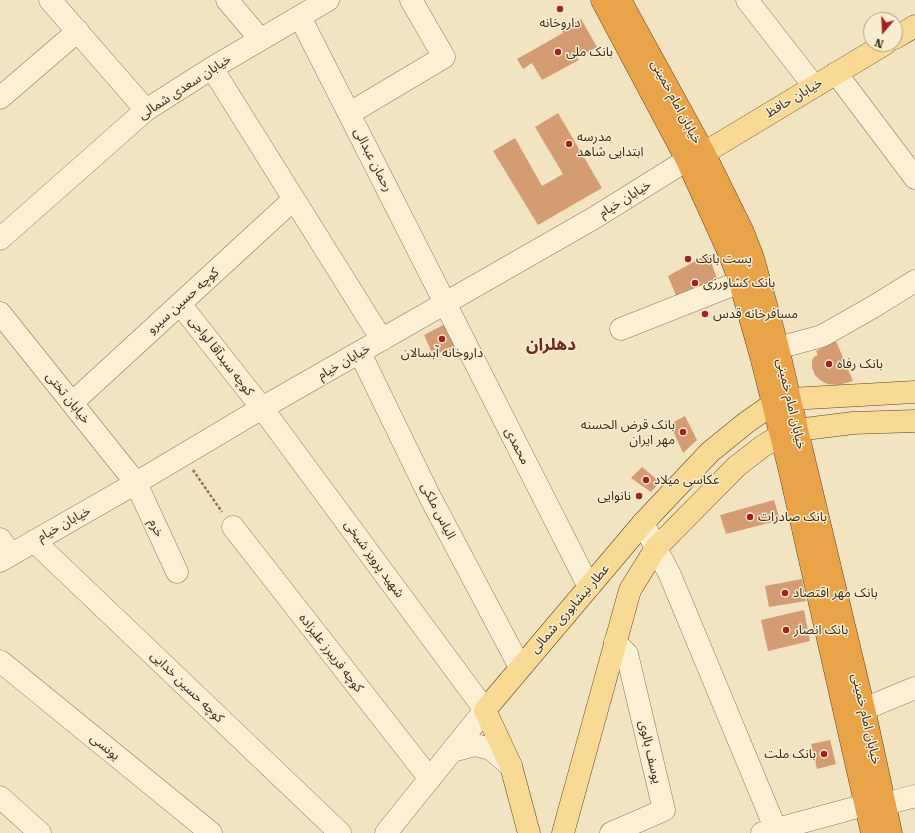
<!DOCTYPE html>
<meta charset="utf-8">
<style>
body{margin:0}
#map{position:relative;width:915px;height:833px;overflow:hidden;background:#f2e4c0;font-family:"Roboto Serif",serif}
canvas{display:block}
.north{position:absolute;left:863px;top:12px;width:40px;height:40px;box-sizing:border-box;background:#f8edd0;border:1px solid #ac9f88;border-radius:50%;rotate:199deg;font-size:11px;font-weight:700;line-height:16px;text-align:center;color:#3b2b1c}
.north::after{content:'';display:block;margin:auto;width:14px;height:18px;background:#a12121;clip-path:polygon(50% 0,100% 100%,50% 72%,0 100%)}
</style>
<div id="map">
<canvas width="915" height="833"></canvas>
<div class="north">N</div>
</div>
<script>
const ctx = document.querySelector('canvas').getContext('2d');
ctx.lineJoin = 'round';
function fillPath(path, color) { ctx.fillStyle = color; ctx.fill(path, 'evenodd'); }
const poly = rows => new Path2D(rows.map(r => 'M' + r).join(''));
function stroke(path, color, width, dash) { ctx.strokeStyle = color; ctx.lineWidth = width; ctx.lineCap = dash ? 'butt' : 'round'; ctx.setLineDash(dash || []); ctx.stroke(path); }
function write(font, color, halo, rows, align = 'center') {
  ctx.font = font + ' "Roboto Serif","Noto Sans Arabic",serif'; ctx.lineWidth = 3; ctx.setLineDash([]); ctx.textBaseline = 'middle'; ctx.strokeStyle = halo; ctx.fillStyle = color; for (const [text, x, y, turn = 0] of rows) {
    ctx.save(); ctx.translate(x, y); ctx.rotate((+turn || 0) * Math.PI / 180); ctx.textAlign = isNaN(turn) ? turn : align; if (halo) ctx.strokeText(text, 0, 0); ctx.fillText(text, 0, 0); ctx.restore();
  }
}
const building = poly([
 [581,19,597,47,577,58,579,60,542,80,532,63,523,69,517,59,563,33,562,30],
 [558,113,602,188,538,225,493,151,515,138,542,186,563,174,535,127],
 [708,254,721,289,680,305,668,276],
 [451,321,461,344,433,355,424,335],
 [836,341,853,381,838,385,827,384,820,380,815,375,812,368,812,361,814,357,818,355,816,351],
 [685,416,697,440,683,453,670,424],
 [642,467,660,482,651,492,631,478],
 [774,500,780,520,726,534,720,515],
 [802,579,806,601,769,607,765,586],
 [804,610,810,641,768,651,761,620],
 [830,740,836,764,817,769,811,744]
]);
const path = poly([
 [193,470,222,512]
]);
const minor = poly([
 [50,0,146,110],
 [227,0,260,39],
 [747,0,814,86],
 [300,17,589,587],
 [212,68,382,340],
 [836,73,915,178],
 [0,98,78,31],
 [350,113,444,57,411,0],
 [0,239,146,110,212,68,328,0],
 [180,304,262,408,485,710,386,833],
 [0,313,136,483,177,572],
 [621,329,740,282],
 [778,348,822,336,873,307,915,281],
 [360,353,430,497,520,667],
 [72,403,294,199],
 [643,523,670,575,776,830],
 [233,527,430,779],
 [0,539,11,554],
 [34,541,340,833],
 [0,561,136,483,262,408,594,218,687,160],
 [0,661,211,833],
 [864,709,915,688],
 [453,751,475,745,491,749,511,766],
 [0,797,40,833],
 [885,804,915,796],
 [611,833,664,810,627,654,615,642],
 [762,833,865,805]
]);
const major = poly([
 [895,38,915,26],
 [704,153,885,44],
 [790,399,915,392],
 [797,430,853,423,915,421],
 [529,833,511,766,485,710,643,523,710,452,747,422,773,404],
 [563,833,630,590,656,548,737,466,763,446,781,435]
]);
const highway = poly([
 [602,0,687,160,730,255,740,282,761,356,789,467,872,833],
 [620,0,704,153,742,230,753,258,778,348,797,430,864,709,891,833]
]);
const markers = [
 [560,9,4,"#a12121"],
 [558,52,4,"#a12121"],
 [569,144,4,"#a12121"],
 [688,259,4,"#a12121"],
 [695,283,4,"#a12121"],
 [705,314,4,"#a12121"],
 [442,339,4,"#a12121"],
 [829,364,4,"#a12121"],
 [683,432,4,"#a12121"],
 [646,480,4,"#a12121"],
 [639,496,4,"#a12121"],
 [750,517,4,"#a12121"],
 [785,593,4,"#a12121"],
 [786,630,4,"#a12121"],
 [824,754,4,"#a12121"]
];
const poiNames = [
 ["داروخانه",560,23,"center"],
 ["بانک ملی",566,52],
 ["مدرسه",577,137],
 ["ابتدایی شاهد",577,152],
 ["پست بانک",696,259],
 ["بانک کشاورزی",703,283],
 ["مسافرخانه قدس",713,314],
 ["داروخانه آبسالان",442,353,"center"],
 ["بانک رفاه",837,364],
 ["بانک قرض الحسنه",675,425,"right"],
 ["مهر ایران",675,440,"right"],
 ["عکاسی میلاد",654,480],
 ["نانوایی",631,496,"right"],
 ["بانک صادرات",758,517],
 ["بانک مهر اقتصاد",793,593],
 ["بانک انصار",794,630],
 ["بانک ملت",816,754,"right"]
];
const streetNames = [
 ["خیابان سعدی شمالی",185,87,-33],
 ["خیابان حافظ",794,98,-31],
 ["خیابان امام خمینی",676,102,62],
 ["رحمان عبدالی",373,160,63],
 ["خیابان خیام",625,199,-32],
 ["کوچه حسین سیرو",183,301,-42],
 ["کوچه سیدآقا لواجی",221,356,52],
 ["خیابان خیام",344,362,-30],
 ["خیابان تختی",68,398,51],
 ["خیابان امام خمینی",791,404,77],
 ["محمدی",517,446,63],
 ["الیاس ملکی",438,511,63],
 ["خیابان خیام",64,524,-29],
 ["خرم",156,528,65],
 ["شهید پرویز شیخی",374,559,54],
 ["عطار نیشابوری شمالی",570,609,-49],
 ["کوچه فریبرز علیزاده",331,653,52],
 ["کوچه حسین خدایی",187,687,44],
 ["خیابان امام خمینی",866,719,77],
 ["یونسی",105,747,39],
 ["یوسف بالوی",650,752,77]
];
const districtNames = [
 ["دهلران",551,345]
];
fillPath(building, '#d39c72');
stroke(minor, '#8d7456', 23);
stroke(major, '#5a412b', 23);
stroke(highway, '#5a412b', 23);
stroke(path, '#8d7456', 2.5, [3, 2]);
stroke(minor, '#fcf0d4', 22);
stroke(major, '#f9da94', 22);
stroke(highway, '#e9a449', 22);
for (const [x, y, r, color] of markers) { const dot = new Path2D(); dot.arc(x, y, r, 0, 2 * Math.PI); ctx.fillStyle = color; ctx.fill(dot); stroke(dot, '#f8edd0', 1.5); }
write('13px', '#3b2b1c', '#f8edd0', poiNames, 'left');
write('13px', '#3b2b1c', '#f8edd0', streetNames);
write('bold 17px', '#6c2a17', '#f8edd0', districtNames);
</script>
